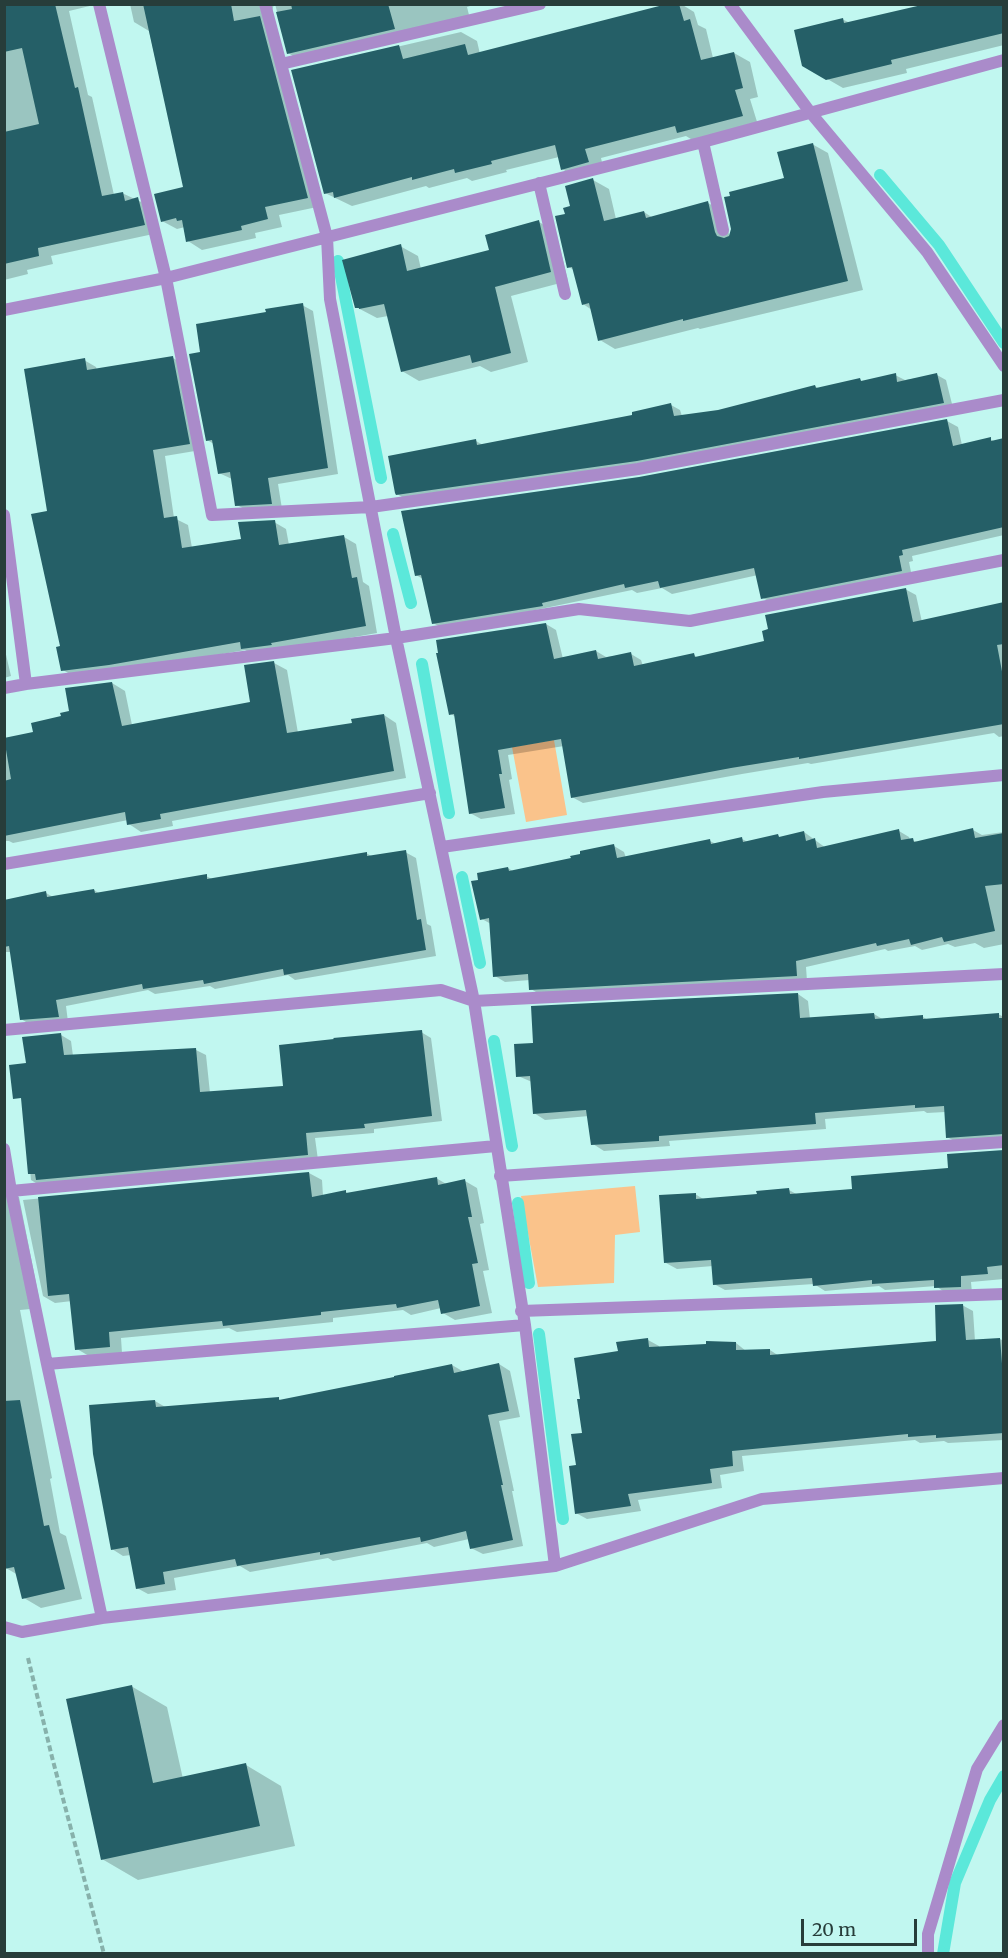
<!DOCTYPE html>
<style>
body{margin:0}
#map{position:relative;width:1008px;height:1958px;overflow:hidden;background:#c1f7f0;font-family:Merriweather,serif}
canvas{display:block}
.frame{position:absolute;inset:0;border:6px solid #273d3a;pointer-events:none}
.scale{position:absolute;left:801px;top:1919px;width:116px;height:27px;box-sizing:border-box;border:3px solid #273d3a;border-top:0;padding-left:8px;font-size:18px;line-height:21px;white-space:nowrap;color:#273d3a;-webkit-text-stroke:4px #c1f7f0;paint-order:stroke}
</style>
<div id="map">
<canvas width="1008" height="1958"></canvas>
<div class="frame"></div>
<div class="scale">20 m</div>
</div>
<script>
const ctx = document.querySelector('canvas').getContext('2d');
ctx.lineJoin = 'round';
function fillPath(path, color) { ctx.fillStyle = color; ctx.fill(path, 'evenodd'); }
const poly = rows => new Path2D(rows.map(r => 'M' + r).join(''));
function stroke(path, color, width, dash) { ctx.strokeStyle = color; ctx.lineWidth = width; ctx.lineCap = dash ? 'butt' : 'round'; ctx.setLineDash(dash || []); ctx.stroke(path); }
const green = poly([
 [554,740,567,815,526,822,512,747],
 [635,1186,640,1232,615,1235,614,1283,538,1287,521,1196]
]);
const shadow = poly([
 [4,4,98,4,69,11,88,95,92,97,114,195,122,193,152,207,158,233,51,256,53,264,27,270,28,274,4,280],
 [130,4,274,4,271,15,322,206,279,215,282,227,255,233,256,238,202,250,188,241,185,227,177,229,162,221,185,188,149,31,134,22],
 [275,4,477,4,467,7,471,23,303,62,288,53],
 [673,4,681,4,694,12,698,25,706,29,713,58,734,53,750,62,758,97,750,99,758,125,694,141,686,136,601,158,604,171,578,178,562,169,559,157,506,170,507,172,472,181,467,178,429,188,426,186,352,206,325,193,293,71,461,32,477,41,480,54],
 [1004,4,1004,45,906,69,907,73,843,88,803,65,842,19,850,23],
 [812,144,828,153,863,290,700,329,698,328,615,349,600,340,592,310,583,304,574,270,569,267,566,215,593,180,609,189,616,219,644,212,653,218,708,203,724,212,730,239,785,179],
 [539,222,556,232,568,281,511,296,528,362,491,372,480,366,419,381,402,371,388,316,377,318,356,307,400,246,418,256,421,269,491,251],
 [302,305,313,311,338,474,278,484,282,509,248,511,237,505,232,479,219,473,214,444,207,440,202,353],
 [173,358,185,365,201,450,165,456,174,518,188,525,192,548,243,540,274,522,286,529,289,545,344,537,356,544,363,582,369,586,377,633,254,655,245,650,122,672,75,677,63,670,49,513,84,360,96,367,97,370],
 [895,375,905,380,937,375,946,380,953,408,647,465,407,500,397,494,476,441,483,445,634,416,671,405,680,410,682,416,718,411,815,386,819,389,860,380,863,382],
 [947,421,958,427,962,445,990,439,995,442,1004,440,1004,535,912,556,913,561,909,562,912,577,774,604,763,598,758,575,672,594,662,588,637,593,632,590,444,629,433,623,423,579,416,575,640,479],
 [905,589,916,595,922,622,1004,605,1004,736,999,737,994,733,811,764,808,763,742,774,583,803,572,797,564,746,508,755,512,779,509,780,515,814,481,819,470,813,456,717,451,714,546,624,556,630,563,659,596,651,606,657,631,654,641,660,643,666,694,655,698,658,766,642],
 [4,646,11,676,4,678],
 [274,663,287,670,298,733,354,724,384,715,396,723,406,778,172,821,173,826,141,832,129,824,128,820,13,843,9,841,4,841,4,739,34,733,71,712,112,683,125,691,132,725,251,703],
 [973,830,982,835,1004,832,1004,944,984,948,975,943,955,947,948,944,922,950,915,946,888,951,885,949,806,967,807,981,541,995,531,989,530,980,505,982,495,976,491,924,482,919,508,868,514,872,572,859,614,846,624,852,626,858,710,841,716,844,742,839,748,842,778,836,782,838,804,832,826,848,899,831,909,837,910,840,918,842],
 [405,852,416,858,427,924,431,926,436,956,295,980,288,975,215,989,210,986,155,994,148,990,66,1006,68,1022,31,1025,21,1019,11,952,4,952,4,901,46,893,53,897,94,890,100,894,206,876,212,879,366,853,373,857],
 [798,994,808,1001,810,1019,874,1014,884,1020,923,1017,928,1020,998,1014,1004,1017,1004,1140,958,1143,947,1137,945,1112,927,1113,924,1111,825,1119,826,1129,669,1141,670,1146,604,1151,593,1144,589,1116,545,1120,534,1113,532,1082,518,1076,535,1044],
 [421,1032,431,1038,442,1121,374,1129,374,1133,315,1138,318,1160,41,1186,31,1180,20,1065,28,1064,61,1035,71,1041,73,1056,196,1050,206,1055,210,1093,285,1087],
 [1004,1152,1004,1279,971,1282,972,1293,947,1294,936,1286,885,1290,879,1286,825,1291,814,1284,725,1290,714,1284,713,1266,677,1269,666,1263,695,1194,705,1200,758,1196,789,1190,798,1195,854,1191,950,1170],
 [309,1173,322,1180,323,1196,346,1192,349,1194,436,1178,448,1185,465,1181,477,1188,484,1223,480,1224,489,1270,483,1271,492,1313,455,1320,443,1313,441,1308,411,1315,403,1310,333,1318,333,1322,237,1332,229,1328,121,1338,122,1353,89,1356,77,1349,72,1301,55,1303,43,1296,23,1200],
 [4,1189,19,1197,41,1308,20,1310,52,1478,50,1479,60,1533,66,1536,82,1599,41,1608,24,1598,18,1575,6,1568,4,1559],
 [962,1305,973,1311,975,1341,1000,1339,1004,1341,1004,1440,948,1443,944,1441,920,1443,915,1440,742,1456,744,1471,720,1475,722,1488,638,1500,641,1511,587,1519,576,1513,578,1467,584,1434,619,1353,648,1340,659,1346,659,1348,736,1343,746,1351,770,1350,779,1356,938,1342],
 [499,1364,510,1371,520,1417,499,1421,514,1491,512,1491,523,1546,483,1554,471,1548,469,1539,434,1547,427,1543,333,1561,328,1558,250,1572,240,1566,174,1578,176,1590,148,1594,137,1588,131,1555,123,1556,112,1549,155,1401,167,1408,279,1399,282,1401,452,1365,464,1372],
 [131,1686,167,1707,183,1779,246,1765,281,1786,295,1846,138,1880,102,1859]
]);
const stream = poly([
 [880,175,939,245,1004,343],
 [338,261,381,478],
 [393,534,411,603],
 [422,664,449,813],
 [462,877,480,963],
 [494,1041,512,1146],
 [518,1203,529,1283],
 [539,1334,563,1519],
 [943,1954,955,1883,990,1800,1004,1776]
]);
const building = poly([
 [4,4,55,4,75,88,78,87,102,196,123,192,125,201,138,197,145,225,38,248,39,256,4,264,4,132,39,124,22,48,4,52],
 [143,4,231,4,234,21,260,16,308,198,265,207,268,219,241,226,242,230,186,242,182,220,177,221,176,218,161,222,154,194,183,187],
 [291,4,388,4,395,29,287,54,276,12,292,9],
 [667,4,679,4,684,21,690,19,701,60,734,52,743,88,735,90,743,116,677,133,675,126,585,149,589,162,561,170,555,145,491,161,492,164,455,173,454,169,412,180,412,177,334,198,333,192,324,194,291,70,399,45,403,59,465,44,468,55],
 [926,4,1004,4,1004,33,891,60,892,64,826,80,802,66,794,30,843,18,844,23],
 [813,143,848,281,683,321,683,319,598,341,589,303,582,305,572,267,567,268,555,216,565,214,563,208,570,206,565,186,593,178,604,221,644,211,646,218,708,201,715,232,717,236,724,238,729,236,731,229,724,197,730,196,729,192,784,178,777,152],
 [539,220,551,272,495,287,511,353,472,363,470,355,401,372,384,304,359,309,359,308,355,308,342,260,401,244,407,271,489,250,485,235],
 [303,303,328,468,268,478,272,504,235,506,230,472,218,474,212,440,206,441,189,354,200,352,196,324,266,312,265,309],
 [173,356,190,444,153,450,164,518,177,516,182,548,241,539,238,522,275,520,279,545,344,535,352,578,357,577,366,626,271,643,272,645,241,649,240,642,109,665,61,671,56,647,60,646,31,514,47,511,24,369,85,358,87,370],
 [896,373,897,382,937,373,944,403,637,461,396,495,395,493,388,456,476,439,477,445,632,415,632,412,671,403,674,416,718,410,815,385,816,388,860,378,861,381],
 [947,419,953,446,991,437,991,441,1004,438,1004,527,902,550,903,555,899,556,902,571,761,599,754,568,660,588,658,581,625,588,624,584,542,603,543,606,432,624,421,575,415,576,401,511,639,477],
 [906,588,913,622,1004,602,1004,644,997,645,1004,682,1004,724,799,759,799,757,731,768,571,798,561,739,498,750,502,774,499,774,505,808,469,814,454,714,449,715,436,653,438,653,436,640,546,623,554,659,596,650,598,659,631,652,634,666,694,653,695,657,764,641,762,631,768,629,765,615],
 [274,661,287,733,352,723,351,719,384,714,394,771,160,814,161,819,127,825,125,812,4,836,4,781,11,779,4,738,33,732,31,723,61,716,60,713,69,711,65,688,112,682,122,726,250,702,244,665],
 [973,828,975,838,1004,833,1004,884,985,886,995,931,944,942,942,937,911,945,909,939,877,946,876,943,796,961,797,976,529,990,528,974,493,977,489,918,480,920,471,881,478,880,477,873,508,867,509,871,571,858,570,856,580,854,580,851,614,844,617,858,710,839,711,844,742,837,743,842,778,834,779,837,804,831,806,841,815,838,817,848,899,829,901,840,913,838,914,842],
 [406,850,417,920,421,919,426,950,284,975,283,969,204,984,203,980,143,989,142,984,56,1000,59,1017,20,1020,9,946,4,947,4,900,46,891,47,897,94,889,95,893,207,874,207,879,367,852,367,856],
 [798,993,800,1018,874,1013,875,1019,923,1015,923,1019,999,1013,999,1018,1004,1018,1004,1134,946,1138,944,1106,915,1108,915,1105,815,1113,816,1124,659,1136,659,1141,591,1145,586,1110,533,1114,530,1076,516,1077,514,1044,533,1043,531,1006],
 [422,1030,432,1116,364,1124,365,1128,306,1133,308,1155,36,1180,35,1174,28,1174,21,1098,13,1099,9,1065,26,1063,22,1037,61,1033,64,1055,196,1048,200,1092,283,1086,279,1045,334,1039,333,1038],
 [1004,1150,1004,1265,987,1267,988,1274,961,1276,961,1287,934,1288,934,1280,872,1284,872,1280,813,1286,812,1278,713,1285,711,1260,664,1263,659,1195,696,1193,696,1199,757,1194,756,1191,789,1188,790,1194,852,1189,851,1176,948,1168,947,1154],
 [309,1172,312,1197,346,1190,346,1193,437,1177,438,1185,465,1179,472,1217,468,1217,478,1263,472,1264,480,1306,441,1314,438,1300,397,1308,396,1304,321,1312,321,1315,223,1326,222,1321,109,1332,110,1347,75,1350,69,1294,48,1296,38,1197],
 [963,1304,966,1340,1000,1338,1004,1389,1004,1433,936,1438,936,1435,908,1437,908,1434,732,1451,733,1466,710,1469,712,1483,628,1494,631,1506,575,1514,569,1466,576,1465,571,1434,582,1433,577,1399,580,1399,574,1358,618,1351,616,1342,648,1338,649,1347,706,1344,706,1341,736,1342,736,1350,770,1349,770,1355,936,1341,935,1305],
 [499,1363,509,1411,488,1415,503,1485,501,1485,513,1540,470,1549,466,1531,421,1542,420,1537,320,1555,320,1552,237,1566,235,1559,163,1572,165,1584,136,1589,128,1547,111,1550,93,1454,89,1405,155,1400,156,1407,279,1397,279,1400,394,1377,394,1376,452,1364,454,1373],
 [20,1400,44,1526,49,1525,65,1589,22,1599,14,1567,4,1569,4,1401],
 [132,1685,153,1783,246,1763,260,1826,101,1860,66,1699]
]);
const path = poly([
 [28,1658,52,1757,104,1954]
]);
const minor = poly([
 [99,4,166,278,212,515,371,507,638,469,1004,400],
 [265,4,327,237,330,299,396,638,474,1001,525,1325,555,1566],
 [730,4,810,112,927,252,1004,366],
 [281,64,540,4],
 [703,142,723,230],
 [539,183,565,294],
 [4,310,166,278,703,142,1004,60],
 [4,515,26,684],
 [4,688,26,684,396,638,579,609,690,621,1004,560],
 [442,847,823,792,1004,775],
 [4,864,430,793],
 [4,1030,441,990,474,1001,1004,974],
 [4,1149,11,1191,47,1364,102,1618],
 [500,1176,1004,1142],
 [11,1191,496,1146],
 [521,1311,1004,1294],
 [47,1364,525,1325],
 [4,1627,22,1632,102,1618,555,1566,762,1499,1004,1478],
 [928,1954,928,1934,977,1769,1004,1725]
]);
fillPath(green, '#fac38b');
fillPath(shadow, '#0003');
stroke(stream, '#5be8da', 12);
fillPath(building, '#255f67');
stroke(path, '#87b1ab', 4, [6, 3]);
stroke(minor, '#aa8bca', 12);
</script>
